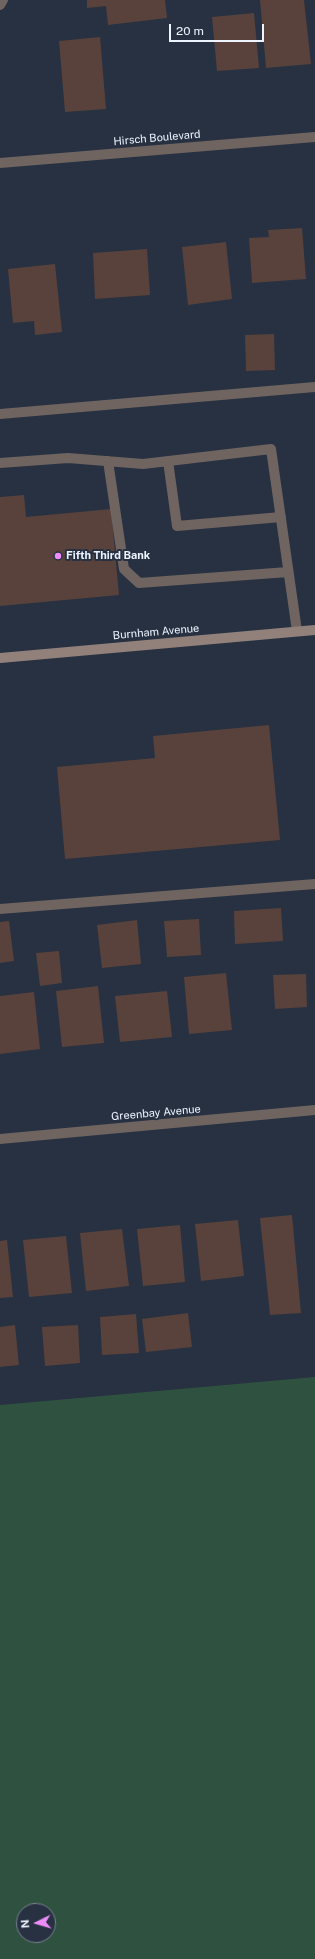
<!DOCTYPE html>
<style>
body{margin:0}
#map{position:relative;width:315px;height:1959px;overflow:hidden;background:#273141;font-family:"Public Sans",sans-serif}
canvas{display:block}
.north{position:absolute;left:16px;top:1903px;width:40px;height:40px;box-sizing:border-box;background:#273141;border:1px solid #767f8d;border-radius:50%;rotate:265deg;font-size:11px;font-weight:700;line-height:16px;text-align:center;color:#edf3ff}
.north::after{content:'';display:block;margin:auto;width:14px;height:18px;background:#ed8cfa;clip-path:polygon(50% 0,100% 100%,50% 72%,0 100%)}
.scale{position:absolute;left:169px;top:24px;width:95px;height:18px;box-sizing:border-box;border:2px solid #edf3ff;border-top:0;padding-left:5px;font-size:12px;line-height:14px;white-space:nowrap;color:#edf3ff;-webkit-text-stroke:3px #273141;paint-order:stroke}
</style>
<div id="map">
<canvas width="315" height="1959"></canvas>
<div class="north">N</div>
<div class="scale">20 m</div>
</div>
<script>
const ctx = document.querySelector('canvas').getContext('2d');
ctx.lineJoin = 'round';
function fillPath(path, color) { ctx.fillStyle = color; ctx.fill(path, 'evenodd'); }
const poly = rows => new Path2D(rows.map(r => 'M' + r).join(''));
function stroke(path, color, width, dash) { ctx.strokeStyle = color; ctx.lineWidth = width; ctx.lineCap = dash ? 'butt' : 'round'; ctx.setLineDash(dash || []); ctx.stroke(path); }
function write(font, color, halo, rows, align = 'center') {
  ctx.font = font + ' "Public Sans",sans-serif'; ctx.lineWidth = 4; ctx.setLineDash([]); ctx.textBaseline = 'middle'; ctx.strokeStyle = halo; ctx.fillStyle = color; for (const [text, x, y, turn = 0] of rows) {
    ctx.save(); ctx.translate(x, y); ctx.rotate((+turn || 0) * Math.PI / 180); ctx.textAlign = isNaN(turn) ? turn : align; if (halo) ctx.strokeText(text, 0, 0); ctx.fillText(text, 0, 0); ctx.restore();
  }
}
const green = poly([
 [315,1377,315,1959,0,1959,0,1405],
 [24,1911,48,1911,48,1935,24,1935]
]);
const building = poly([
 [87,0,165,0,167,18,108,25,106,6,87,8],
 [260,0,304,0,311,64,266,68],
 [254,13,259,68,217,71,212,17],
 [100,37,106,109,65,112,59,41],
 [302,228,306,279,252,283,249,238,269,237,268,230],
 [226,242,232,299,188,305,182,247],
 [147,249,150,295,95,299,93,253],
 [55,264,62,332,35,335,34,321,13,323,8,269],
 [274,334,275,370,246,371,245,335],
 [24,495,26,517,111,509,119,595,0,606,0,497],
 [269,725,280,840,65,859,57,767,155,758,153,736],
 [281,908,283,941,235,944,234,911],
 [199,919,201,955,167,957,164,921],
 [137,920,141,964,102,968,97,925],
 [9,921,14,961,0,963,0,922],
 [59,951,62,983,40,986,36,953],
 [226,973,232,1030,189,1034,184,977],
 [306,974,307,1007,275,1009,273,975],
 [98,986,104,1043,62,1047,56,991],
 [167,991,172,1037,120,1042,115,996],
 [34,992,40,1049,0,1054,0,996],
 [292,1215,301,1313,270,1315,260,1218],
 [238,1220,244,1276,201,1281,195,1224],
 [180,1225,185,1282,143,1286,137,1229],
 [122,1229,129,1286,86,1291,80,1233],
 [66,1236,72,1293,29,1297,23,1240],
 [7,1240,13,1297,0,1298,0,1241],
 [188,1313,192,1347,146,1352,142,1319],
 [136,1314,139,1353,102,1355,100,1317],
 [15,1325,19,1365,0,1367,0,1327],
 [78,1325,80,1363,45,1366,42,1327]
]);
const lane = poly([
 [0,414,315,387],
 [108,461,124,569,139,583,288,572],
 [168,461,177,526,281,517],
 [0,463,68,458,143,464,271,449,297,631],
 [0,909,315,884]
]);
const street = poly([
 [0,5,3,0],
 [0,163,315,137],
 [0,1139,315,1110]
]);
const secondary = poly([
 [0,658,315,630]
]);
const markers = [
 [58,556,4,"#ed8cfa"]
];
const streetNames = [
 ["Hirsch Boulevard",157,138,-5],
 ["Burnham Avenue",156,632,-5],
 ["Greenbay Avenue",156,1113,-5]
];
const poiNames = [
 ["Fifth Third Bank",66,556]
];
fillPath(green, '#2f5140');
fillPath(building, '#58423b');
stroke(lane, '#6f6460', 10);
stroke(street, '#6f6460', 10);
stroke(secondary, '#92817b', 10);
for (const [x, y, r, color] of markers) { const dot = new Path2D(); dot.arc(x, y, r, 0, 2 * Math.PI); ctx.fillStyle = color; ctx.fill(dot); stroke(dot, '#273141', 1.5); }
write('11px', '#edf3ff', '#273141', streetNames);
write('bold 11px', '#edf3ff', '#273141', poiNames, 'left');
</script>
